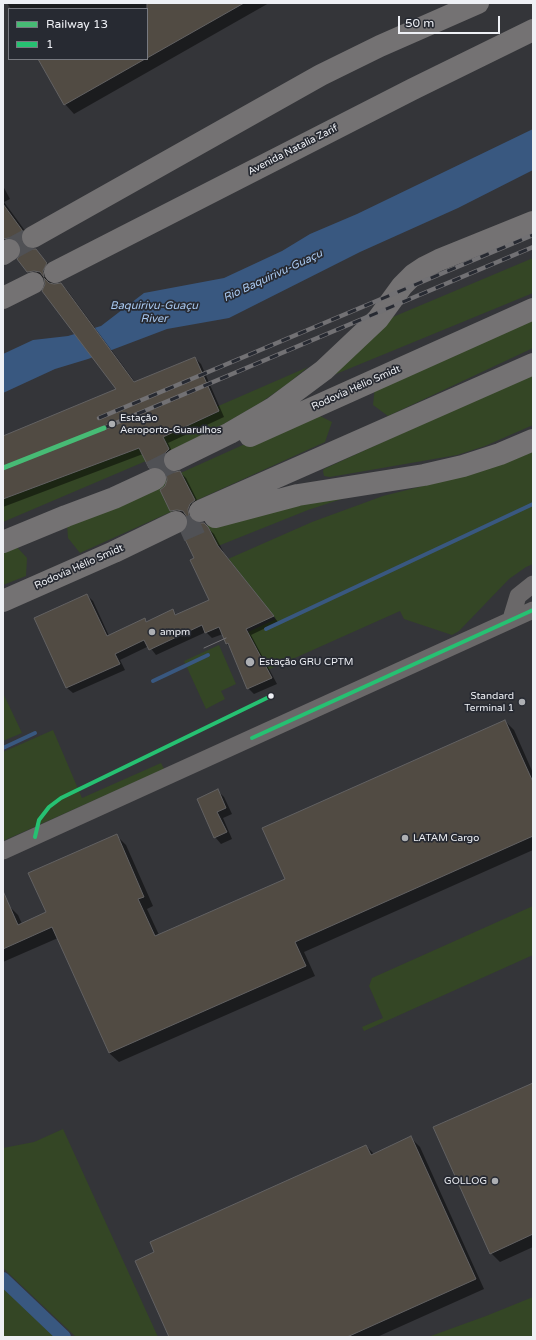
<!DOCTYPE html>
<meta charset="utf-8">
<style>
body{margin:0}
#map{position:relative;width:536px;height:1340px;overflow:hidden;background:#343539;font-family:"Varela Round",sans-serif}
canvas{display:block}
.frame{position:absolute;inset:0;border:4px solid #eef0f5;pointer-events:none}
.legend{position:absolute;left:8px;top:8px;width:140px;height:52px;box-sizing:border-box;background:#272a32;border:1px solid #777980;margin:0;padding:5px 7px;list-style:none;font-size:12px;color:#eef0f5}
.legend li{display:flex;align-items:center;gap:8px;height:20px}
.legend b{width:20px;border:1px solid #777980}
.scale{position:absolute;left:398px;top:16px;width:102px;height:18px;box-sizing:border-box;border:2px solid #eef0f5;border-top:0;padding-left:5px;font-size:12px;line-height:14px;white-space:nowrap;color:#eef0f5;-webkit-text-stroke:3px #272a32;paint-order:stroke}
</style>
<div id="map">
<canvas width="536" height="1340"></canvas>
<div class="frame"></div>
<ul class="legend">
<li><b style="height:5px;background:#47bb75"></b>Railway 13</li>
<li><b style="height:5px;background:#26c172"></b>1</li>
</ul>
<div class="scale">50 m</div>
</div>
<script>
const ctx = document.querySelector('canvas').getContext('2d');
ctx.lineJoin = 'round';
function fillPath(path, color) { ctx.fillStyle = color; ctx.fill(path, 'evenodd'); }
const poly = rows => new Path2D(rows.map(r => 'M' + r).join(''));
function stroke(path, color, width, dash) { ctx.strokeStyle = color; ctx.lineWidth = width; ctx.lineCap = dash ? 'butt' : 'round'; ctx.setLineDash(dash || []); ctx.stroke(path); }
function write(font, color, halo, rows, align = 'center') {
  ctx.font = font + ' "Varela Round",sans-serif'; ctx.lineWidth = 3.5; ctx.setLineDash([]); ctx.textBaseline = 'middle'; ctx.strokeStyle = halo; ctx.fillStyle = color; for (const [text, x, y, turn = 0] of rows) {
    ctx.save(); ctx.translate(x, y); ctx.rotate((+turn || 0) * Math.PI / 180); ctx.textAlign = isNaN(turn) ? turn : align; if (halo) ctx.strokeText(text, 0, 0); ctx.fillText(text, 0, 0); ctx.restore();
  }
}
const green = poly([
 [533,258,533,293,319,381,381,322],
 [533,313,533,348,388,416,373,405,375,386],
 [308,367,286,385,260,403,222,425,170,451,163,437,218,412,216,407],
 [533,373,533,425,485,446,457,455,330,477,324,476,323,471,324,469],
 [314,413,332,422,325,442,80,553,68,538,67,524],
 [533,446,533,564,526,567,509,579,459,631,452,635,404,619,400,611,268,670,248,632,276,619,228,559,312,522,383,496,443,481],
 [139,448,146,461,3,522,3,499],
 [366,491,308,510,218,546,207,525],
 [15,545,27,558,26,576,3,585,3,550],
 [219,645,236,684,221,691,225,699,206,709,184,661],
 [3,693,22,733,3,741],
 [53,730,82,798,161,763,164,769,3,841,3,752],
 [533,906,533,955,364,1031,362,1027,383,1018,369,986,372,978],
 [63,1129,158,1337,76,1337,3,1268,3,1148,34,1142],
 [3,1287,55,1337,3,1337],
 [533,1297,533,1337,428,1337,486,1316]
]);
const water = poly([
 [533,129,533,170,458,208,360,252,229,318,167,329,88,359,55,369,3,393,3,354,33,340,68,336,101,326,144,293,224,278,282,251,310,234,357,214]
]);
const shadow = poly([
 [7,3,269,3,74,114,65,104,39,59,147,59,147,9,11,9],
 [3,186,10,199,4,202,34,243,31,251,36,250,47,262,58,275,54,283,54,285,61,284,67,290,135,382,195,358,201,364,224,417,168,443,174,455,168,465,169,472,180,472,186,478,200,506,193,516,194,523,204,524,214,534,224,553,278,622,251,635,277,684,254,694,248,688,231,648,227,644,223,634,212,638,206,632,156,655,149,646,120,660,125,670,73,693,67,688,36,619,87,595,93,601,109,636,145,620,147,622,172,611,177,615,210,601,187,529,189,523,188,517,183,515,177,516,171,510,166,487,168,481,167,474,163,472,156,473,150,467,143,454,3,507,3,437,118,390,46,282,40,283,28,271,23,249,15,251,3,239],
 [505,721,514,730,533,773,533,850,304,952,315,976,119,1062,109,1053,58,938,3,962,3,908,9,906,18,915,22,924,47,913,117,836,126,845,153,906,147,909,159,935,286,879],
 [218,791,224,797,232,814,223,818,232,839,221,844,215,837],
 [533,1084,533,1247,500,1262,491,1253],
 [411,1138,420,1147,484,1289,377,1337,170,1337,366,1146,374,1154]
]);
const stream = poly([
 [266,629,533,504],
 [153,681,208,655],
 [3,748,35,733]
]);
const canal = poly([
 [3,1279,64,1337]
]);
const building = poly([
 [147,3,244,3,147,58,147,3],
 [38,59,145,59,64,105,38,59],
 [3,204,22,230,21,237,22,243,27,248,32,249,36,249,47,263,43,271,44,277,40,272,34,271,27,272,17,259,20,255,21,250,19,243,14,239,9,238,3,239,3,204],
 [44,278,49,283,54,284,61,283,134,382,195,357,219,411,163,437,169,449,165,453,163,459,164,465,168,471,175,472,180,471,195,500,190,504,188,509,189,516,193,521,198,523,204,523,208,527,218,546,274,616,246,629,272,678,247,689,228,643,226,644,219,627,205,633,202,625,149,650,144,640,115,654,120,664,66,688,34,618,87,594,107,636,145,618,146,622,173,609,175,615,209,600,190,560,194,558,182,533,187,529,188,523,187,517,183,511,177,510,170,511,160,490,165,486,167,480,166,473,162,469,156,467,149,468,139,448,3,499,3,436,116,389,42,291,45,284,44,278],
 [505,720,533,782,533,836,295,942,306,966,109,1053,52,927,3,949,3,891,18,925,46,912,28,873,117,834,144,897,138,899,155,936,285,879,262,828,505,720],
 [218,789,226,808,217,812,227,832,214,838,197,799,218,789],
 [533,1083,533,1234,490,1254,433,1127,533,1083],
 [411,1136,476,1279,347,1337,169,1337,135,1261,154,1252,150,1242,366,1145,371,1155,411,1136]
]);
const majorTunnel = poly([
 [9,250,33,237],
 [151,472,175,460],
 [180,531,205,520]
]);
const minor = poly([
 [511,619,518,596,533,584],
 [3,851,533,610]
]);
const major = poly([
 [33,237,321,75,380,46,478,3],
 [3,254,9,250],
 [55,272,413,89,533,30],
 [3,298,33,283],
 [250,436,533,309],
 [175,460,230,433,273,408,324,370,378,319,402,286,413,275,425,267,439,260,533,222],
 [200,511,533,364],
 [215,517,298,495,424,475,463,466,500,454,533,440],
 [3,542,66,516,114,498,155,479],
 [3,601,114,552,176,522]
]);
const tram = poly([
 [204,648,226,638]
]);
const rail = poly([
 [99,418,533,235],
 [104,428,533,247]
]);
const bus1 = poly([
 [252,738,533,610],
 [35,837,39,820,49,807,61,798,271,696]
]);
const rail1 = poly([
 [3,468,104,428]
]);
const markers = [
 [112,424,4,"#adafb3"],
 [152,632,4,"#adafb3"],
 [250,662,5,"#adafb3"],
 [271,696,3.5,"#eef0f5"],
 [522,702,4,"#adafb3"],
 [405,838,4,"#adafb3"],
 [495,1181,4,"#adafb3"]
];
const streetNames = [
 ["Avenida Natalia Zarif",293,150,-27],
 ["Rodovia Hélio Smidt",356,388,-24],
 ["Rodovia Hélio Smidt",79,567,-24]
];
const poiNames = [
 ["Estação",120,418],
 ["Aeroporto-Guarulhos",120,430],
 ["ampm",160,632],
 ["Estação GRU CPTM",259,662],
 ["Standard",514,696,"right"],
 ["Terminal 1",514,708,"right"],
 ["LATAM Cargo",413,838],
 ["GOLLOG",487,1181,"right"]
];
const waterNames = [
 ["Rio Baquirivu-Guaçu",273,276,-25],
 ["Baquirivu-Guaçu",154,306],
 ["River",154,319]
];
fillPath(green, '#344625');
fillPath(water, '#395880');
fillPath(shadow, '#0007');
stroke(stream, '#395880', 4);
stroke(canal, '#395880', 14);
fillPath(building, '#514b43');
stroke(building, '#626162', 1);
stroke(majorTunnel, '#505155', 22, [22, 11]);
stroke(minor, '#6a6869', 17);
stroke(major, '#747273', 22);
stroke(tram, '#727174', 1);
stroke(rail, '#727174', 4.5);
stroke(rail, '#272a32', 3, [9]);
stroke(bus1, '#26c172', 4);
stroke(rail1, '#47bb75', 5);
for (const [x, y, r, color] of markers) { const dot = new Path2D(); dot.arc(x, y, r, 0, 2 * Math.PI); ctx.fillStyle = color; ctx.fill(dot); stroke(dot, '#272a32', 1.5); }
write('10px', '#eef0f5', '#272a32', streetNames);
write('10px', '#eef0f5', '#272a32', poiNames, 'left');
write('italic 11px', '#aacaf2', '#272a32', waterNames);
</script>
